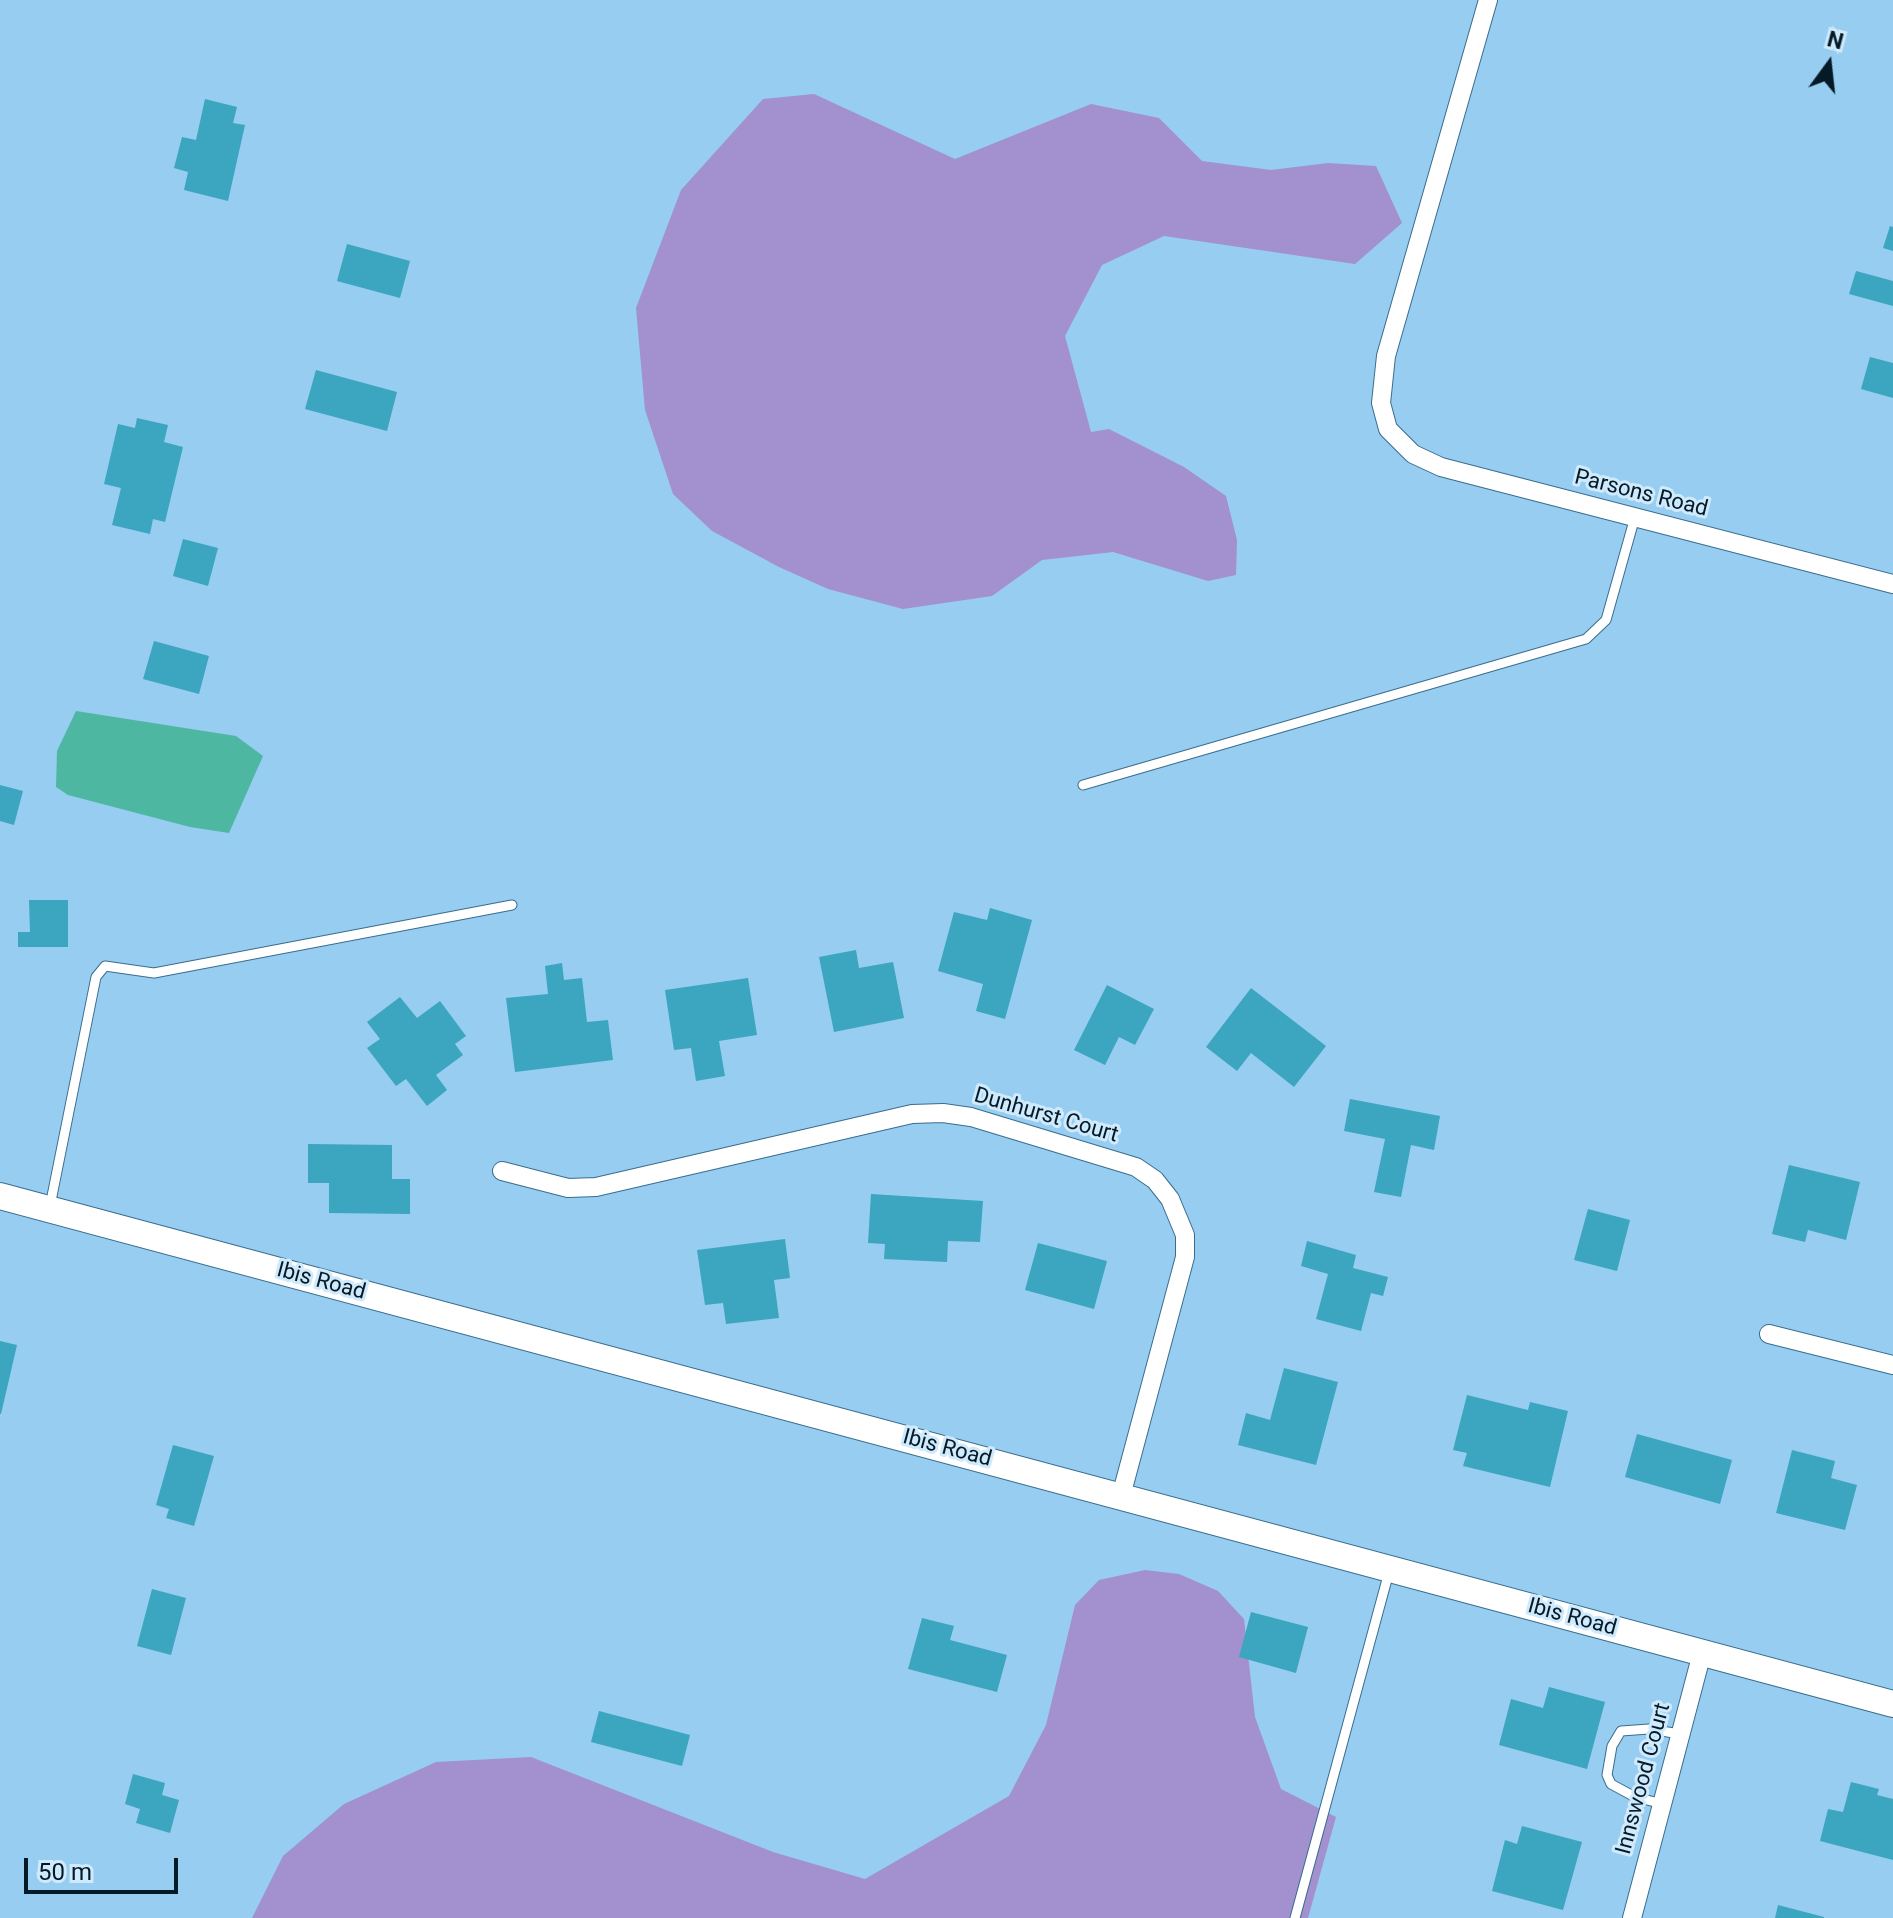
<!DOCTYPE html>
<style>
body{margin:0}
#map{position:relative;width:1893px;height:1918px;overflow:hidden;background:#96cdf1;font-family:Roboto,sans-serif}
canvas{display:block}
.north{position:absolute;left:1789px;top:24px;width:80px;height:80px;-webkit-text-stroke:6px #cfeafc;paint-order:stroke;rotate:15deg;font-size:22px;font-weight:700;line-height:32px;text-align:center;color:#051a27}
.north::after{content:'';display:block;margin:auto;width:28px;height:36px;background:#051a27;clip-path:polygon(50% 0,100% 100%,50% 72%,0 100%)}
.scale{position:absolute;left:24px;top:1858px;width:154px;height:36px;box-sizing:border-box;border:4px solid #051a27;border-top:0;padding-left:10px;font-size:24px;line-height:28px;white-space:nowrap;color:#051a27;-webkit-text-stroke:6px #cfeafc;paint-order:stroke}
</style>
<div id="map">
<canvas width="1893" height="1918"></canvas>
<div class="north">N</div>
<div class="scale">50 m</div>
</div>
<script>
const ctx = document.querySelector('canvas').getContext('2d');
ctx.lineJoin = 'round';
function fillPath(path, color) { ctx.fillStyle = color; ctx.fill(path, 'evenodd'); }
const poly = rows => new Path2D(rows.map(r => 'M' + r).join(''));
function stroke(path, color, width, dash) { ctx.strokeStyle = color; ctx.lineWidth = width; ctx.lineCap = dash ? 'butt' : 'round'; ctx.setLineDash(dash || []); ctx.stroke(path); }
function write(font, color, halo, rows, align = 'center') {
  ctx.font = font + ' Roboto,sans-serif'; ctx.lineWidth = 6; ctx.setLineDash([]); ctx.textBaseline = 'middle'; ctx.strokeStyle = halo; ctx.fillStyle = color; for (const [text, x, y, turn = 0] of rows) {
    ctx.save(); ctx.translate(x, y); ctx.rotate((+turn || 0) * Math.PI / 180); ctx.textAlign = isNaN(turn) ? turn : align; if (halo) ctx.strokeText(text, 0, 0); ctx.fillText(text, 0, 0); ctx.restore();
  }
}
const green = poly([
 [814,94,955,159,1091,104,1159,118,1202,161,1271,170,1328,163,1376,166,1402,223,1355,264,1164,236,1102,265,1065,336,1091,432,1109,429,1184,467,1226,496,1237,540,1236,575,1208,581,1113,552,1042,560,992,596,903,609,828,589,779,567,712,531,673,494,645,410,636,308,681,190,763,99],
 [1145,1570,1179,1574,1218,1591,1244,1619,1255,1717,1281,1789,1336,1817,1308,1918,252,1918,283,1856,344,1804,436,1762,531,1757,773,1852,865,1879,1009,1796,1046,1725,1075,1605,1099,1580]
]);
const water = poly([
 [76,711,236,736,263,756,229,833,190,827,68,795,56,787,57,751]
]);
const building = poly([
 [205,99,237,107,233,123,245,125,228,201,184,190,188,172,174,168,182,137,196,140],
 [1890,226,1893,227,1893,251,1883,248],
 [347,244,410,261,400,298,337,281],
 [1856,271,1893,281,1893,306,1849,294],
 [1870,357,1893,363,1893,398,1861,389],
 [316,370,397,392,387,431,305,409],
 [137,418,168,425,164,442,183,447,165,522,153,519,150,534,112,525,121,488,104,484,118,424,135,428],
 [183,539,218,548,208,586,173,576],
 [154,641,209,656,199,694,143,679],
 [0,785,23,791,14,825,0,821],
 [29,900,68,900,68,947,18,947,18,932,30,932],
 [990,908,1032,920,1005,1019,976,1011,983,984,938,971,954,912,987,920],
 [856,950,859,968,893,962,904,1018,834,1032,819,957],
 [562,963,564,980,582,978,587,1022,608,1020,613,1060,515,1072,506,998,548,994,545,966],
 [748,978,757,1035,719,1041,725,1076,696,1081,691,1048,674,1050,665,990],
 [1107,985,1154,1009,1135,1045,1119,1037,1105,1065,1074,1050],
 [1251,988,1326,1046,1294,1087,1251,1053,1237,1071,1206,1047],
 [400,997,417,1018,440,1001,466,1036,455,1044,463,1055,436,1075,447,1090,427,1106,406,1079,396,1086,367,1048,380,1039,367,1022],
 [1350,1099,1440,1116,1434,1150,1411,1145,1401,1197,1374,1192,1385,1139,1344,1131],
 [308,1144,392,1145,392,1179,410,1179,410,1214,329,1213,329,1183,308,1183],
 [1789,1165,1860,1182,1846,1240,1808,1230,1805,1242,1772,1234],
 [871,1194,983,1201,980,1242,948,1241,947,1262,884,1259,885,1244,868,1243],
 [1588,1209,1630,1220,1617,1271,1574,1260],
 [785,1239,790,1278,774,1280,779,1318,726,1324,723,1303,705,1305,697,1250],
 [1307,1241,1356,1255,1353,1268,1388,1277,1383,1296,1371,1293,1361,1331,1316,1319,1328,1274,1301,1266],
 [1038,1243,1107,1261,1094,1309,1025,1290],
 [0,1341,17,1345,1,1414,0,1414],
 [1284,1368,1338,1382,1316,1465,1238,1445,1246,1413,1270,1420],
 [1467,1395,1528,1410,1530,1402,1568,1411,1550,1487,1463,1466,1467,1453,1453,1450],
 [1637,1434,1732,1460,1720,1504,1625,1477],
 [173,1445,214,1456,194,1526,166,1518,169,1509,156,1505],
 [1792,1450,1835,1461,1831,1478,1857,1485,1845,1530,1776,1513],
 [152,1589,186,1598,171,1655,137,1646],
 [1251,1612,1308,1627,1296,1673,1239,1657],
 [922,1618,954,1626,950,1640,1007,1655,997,1692,908,1669],
 [1549,1687,1605,1702,1587,1769,1499,1745,1511,1699,1543,1708],
 [599,1711,690,1735,682,1766,591,1742],
 [133,1774,165,1783,162,1795,179,1800,170,1833,136,1823,140,1809,125,1804],
 [1851,1782,1879,1789,1877,1795,1893,1799,1893,1860,1820,1841,1828,1809,1843,1812],
 [1522,1826,1582,1842,1563,1910,1492,1891,1505,1840,1517,1844],
 [1778,1905,1824,1917,1824,1918,1775,1918]
]);
const lane = poly([
 [1083,785,1586,639,1606,620,1635,517],
 [50,1206,96,977,105,966,154,973,512,905],
 [1663,1804,1635,1797,1611,1784,1607,1775,1612,1746,1621,1731,1649,1729,1680,1734],
 [1295,1918,1389,1572]
]);
const street = poly([
 [1488,0,1386,356,1381,403,1388,429,1413,454,1441,467,1893,584],
 [502,1171,568,1188,596,1187,912,1114,943,1113,971,1117,1136,1167,1155,1180,1170,1199,1185,1235,1185,1257,1121,1496],
 [1769,1334,1893,1365],
 [1632,1918,1702,1653]
]);
const secondary = poly([
 [0,1196,1893,1704]
]);
const streetNames = [
 ["Parsons Road",1641,494,14],
 ["Dunhurst Court",1046,1116,16],
 ["Ibis Road",321,1282,15],
 ["Ibis Road",947,1449,15],
 ["Ibis Road",1572,1618,15],
 ["Innswood Court",1644,1779,-75]
];
fillPath(green, '#a390ce');
fillPath(water, '#4eb7a2');
fillPath(building, '#3ca5bf');
stroke(lane, '#396d8d', 11);
stroke(street, '#396d8d', 20);
stroke(secondary, '#396d8d', 28);
stroke(lane, '#fff', 9);
stroke(street, '#fff', 18);
stroke(secondary, '#fff', 26);
write('22px', '#051a27', '#cfeafc', streetNames);
</script>
